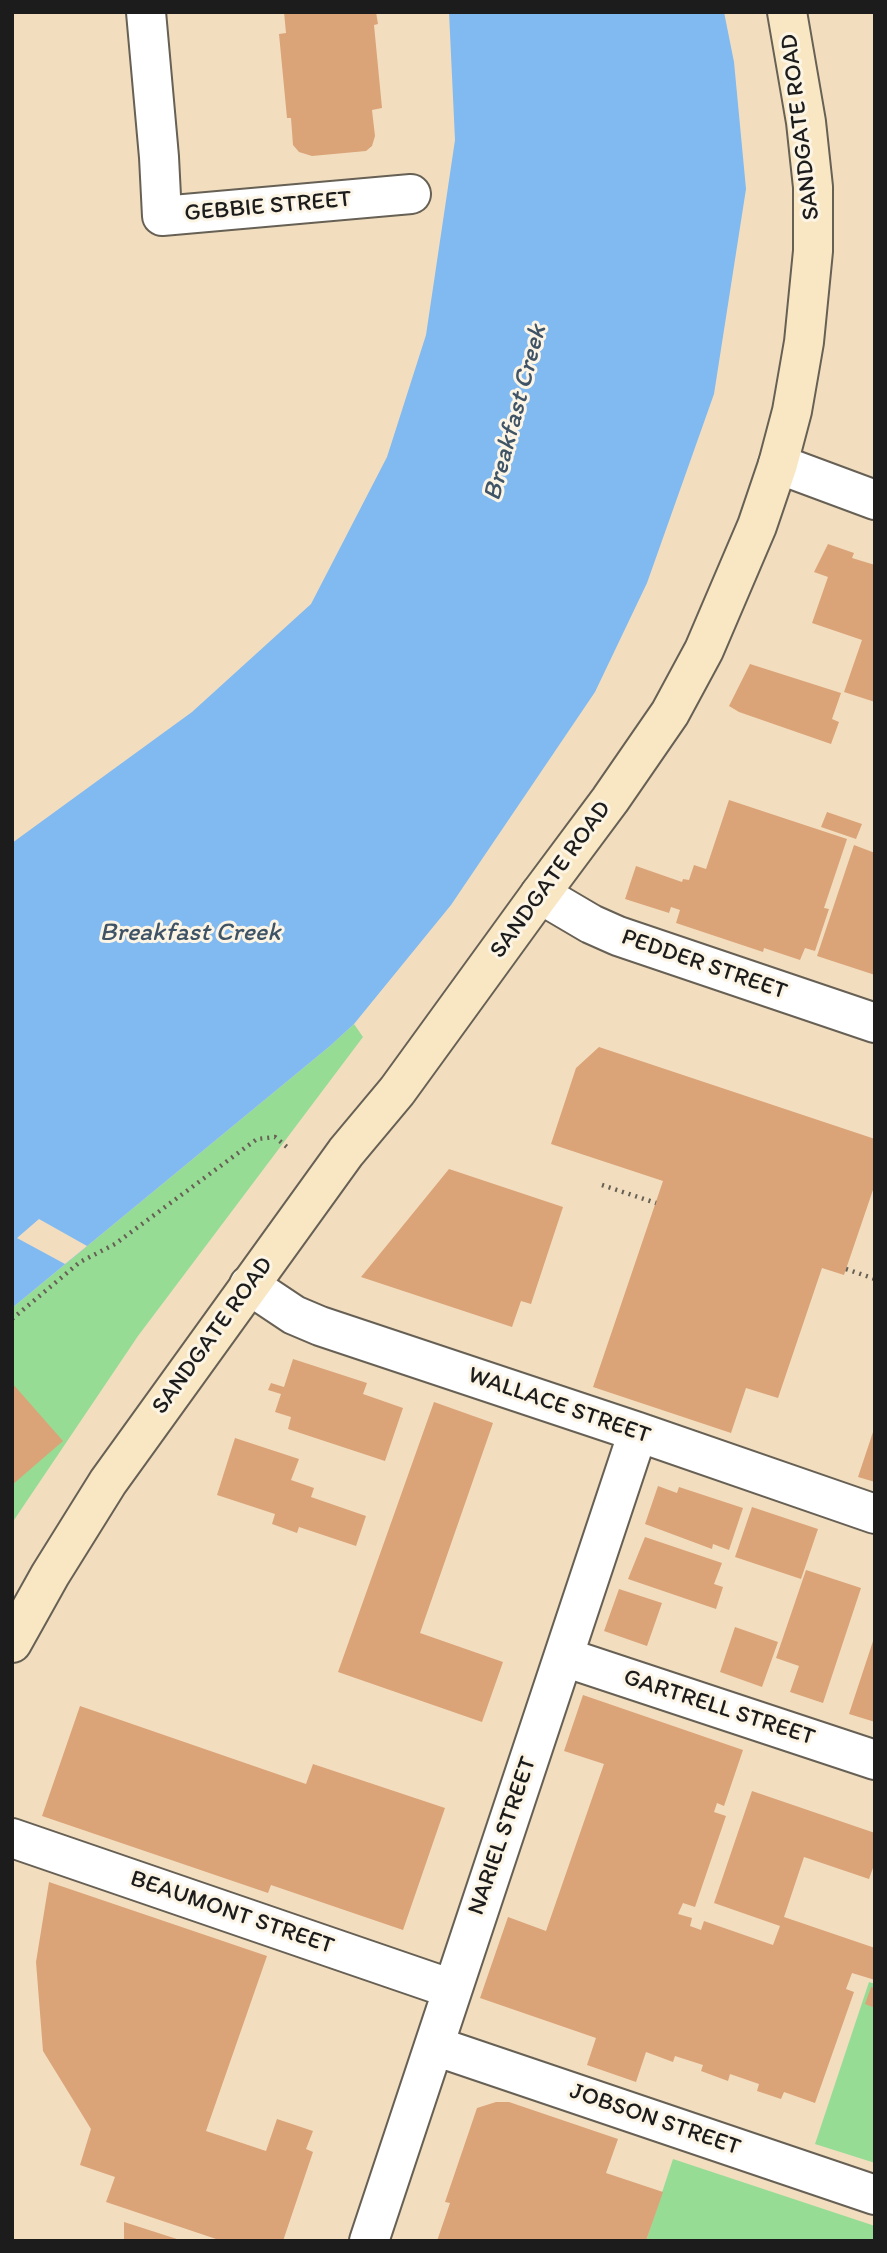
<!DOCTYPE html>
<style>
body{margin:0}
#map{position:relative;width:887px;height:2253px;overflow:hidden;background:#f2debf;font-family:Itim,sans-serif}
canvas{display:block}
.frame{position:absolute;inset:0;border:14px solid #1c1c1c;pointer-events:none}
</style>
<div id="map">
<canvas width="887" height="2253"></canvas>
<div class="frame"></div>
</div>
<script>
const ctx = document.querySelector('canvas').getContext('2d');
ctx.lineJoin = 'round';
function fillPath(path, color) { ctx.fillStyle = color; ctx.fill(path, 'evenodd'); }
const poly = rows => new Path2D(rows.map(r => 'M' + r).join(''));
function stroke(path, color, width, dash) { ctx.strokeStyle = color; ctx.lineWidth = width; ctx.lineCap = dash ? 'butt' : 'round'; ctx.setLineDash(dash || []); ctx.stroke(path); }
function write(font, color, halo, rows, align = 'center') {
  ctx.font = font + ' Itim,sans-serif'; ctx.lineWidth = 6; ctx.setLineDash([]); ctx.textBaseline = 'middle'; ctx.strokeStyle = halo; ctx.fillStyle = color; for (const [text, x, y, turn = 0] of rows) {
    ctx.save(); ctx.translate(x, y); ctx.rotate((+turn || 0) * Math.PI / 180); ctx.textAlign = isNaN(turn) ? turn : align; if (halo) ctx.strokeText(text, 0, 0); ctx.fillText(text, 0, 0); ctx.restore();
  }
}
const green = poly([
 [354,1024,363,1037,138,1336,12,1523,12,1308,330,1046],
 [869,1982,875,1984,875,2163,815,2144],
 [673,2159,875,2226,875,2241,646,2241]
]);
const water = poly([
 [449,12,724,12,734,62,746,189,714,394,647,583,595,692,451,905,354,1024,330,1046,12,1308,12,843,192,712,311,604,387,457,426,335,455,140]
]);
const pier = poly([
 [39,1219,87,1246,65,1264,17,1238]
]);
const building = poly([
 [284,12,376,12,378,24,374,25,382,108,372,110,375,136,372,146,366,151,312,156,299,152,293,145,291,118,287,118,279,34,286,33],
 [828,544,854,553,852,558,875,565,875,702,844,692,862,640,812,623,828,577,814,572],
 [750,664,841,693,832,719,839,722,831,744,739,712,729,706],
 [729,800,847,839,824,908,829,909,815,951,805,948,800,960,764,948,763,952,676,923,680,910,671,907,669,913,625,899,636,866,682,882,683,879,689,880,694,865,706,869],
 [827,812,862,824,856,839,821,827],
 [854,845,875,853,875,975,817,956],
 [599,1047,875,1139,875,1184,844,1275,822,1268,778,1398,746,1388,731,1433,593,1387,663,1181,551,1144,576,1068],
 [449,1169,563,1207,531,1304,521,1301,512,1327,361,1277],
 [293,1359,367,1383,363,1394,403,1408,385,1461,288,1429,291,1417,275,1412,281,1394,268,1390,271,1383,284,1387],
 [12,1383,63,1441,12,1485],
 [434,1402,493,1423,420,1633,503,1662,482,1722,338,1672],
 [874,1429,875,1429,875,1482,858,1477],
 [235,1438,299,1459,291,1480,314,1488,311,1497,366,1516,356,1546,299,1527,297,1533,272,1524,275,1514,217,1495],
 [658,1486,677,1493,679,1487,743,1508,729,1550,713,1544,712,1549,645,1524],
 [752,1507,818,1529,801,1579,735,1557],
 [645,1537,722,1563,714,1584,723,1587,716,1609,628,1579],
 [806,1570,861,1588,823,1703,790,1692,799,1666,776,1658],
 [619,1589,662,1603,647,1646,604,1631],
 [735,1627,778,1642,762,1687,720,1672],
 [874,1638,875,1638,875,1722,849,1714],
 [583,1695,743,1750,724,1806,717,1803,714,1812,726,1816,695,1907,683,1903,678,1914,692,1918,690,1926,701,1930,704,1921,773,1945,780,1926,714,1903,752,1791,875,1833,875,1862,869,1879,804,1857,784,1917,875,1948,875,1980,852,1973,846,1989,854,1992,815,2103,784,2092,781,2099,757,2091,759,2084,730,2074,728,2081,701,2071,703,2065,675,2056,673,2062,646,2052,636,2082,587,2065,596,2038,480,1998,508,1917,546,1931,604,1764,564,1751],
 [80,1706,306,1784,313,1764,445,1808,403,1930,271,1885,268,1893,42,1816],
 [49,1882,267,1956,206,2131,266,2151,277,2119,313,2131,306,2149,313,2152,283,2241,222,2241,106,2202,115,2177,80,2165,91,2129,43,2051,36,1962],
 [871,1987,875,1988,875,2008,865,2004],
 [496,2102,509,2102,618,2139,606,2173,663,2192,646,2241,437,2241,450,2203,445,2202,477,2108],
 [124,2222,180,2240,180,2241,124,2241]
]);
const path = poly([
 [602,1185,656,1203],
 [846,1269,875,1279],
 [12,1319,80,1262,115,1244,257,1139,275,1137,288,1148]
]);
const minor = poly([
 [146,12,159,157,162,216,411,194],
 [778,464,875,500],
 [540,894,591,924,618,936,875,1023],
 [249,1285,294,1315,320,1326,638,1432,875,1514],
 [564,1657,875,1760],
 [12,1838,452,1989],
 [435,2046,875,2195],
 [369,2241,638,1432]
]);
const secondary = poly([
 [12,1643,50,1575,108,1482,346,1152,397,1091,540,894,610,800,670,713,704,650,757,526,778,464,792,411,804,342,813,251,813,187,806,122,787,12]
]);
const streetNames = [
 ["SANDGATE ROAD",801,127,-97],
 ["GEBBIE STREET",268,207,-5],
 ["SANDGATE ROAD",551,880,-54],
 ["PEDDER STREET",704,965,19],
 ["SANDGATE ROAD",213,1336,-54],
 ["WALLACE STREET",559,1406,19],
 ["GARTRELL STREET",719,1708,18],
 ["NARIEL STREET",503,1836,-71],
 ["BEAUMONT STREET",232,1913,19],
 ["JOBSON STREET",655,2120,19]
];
const waterNames = [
 ["Breakfast Creek",516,413,-75],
 ["Breakfast Creek",190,933]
];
fillPath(green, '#97dc95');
fillPath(water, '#81b9f1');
fillPath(pier, '#f2debf');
fillPath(building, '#dba378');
stroke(minor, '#676055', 42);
stroke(secondary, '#676055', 42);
stroke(path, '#676055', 4.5, [2, 5]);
stroke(minor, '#fff', 38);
stroke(secondary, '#f9e7c3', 38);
write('24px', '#1c1c1c', '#fcf5e5', streetNames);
write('italic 26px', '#3f5367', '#fcf5e5', waterNames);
</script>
